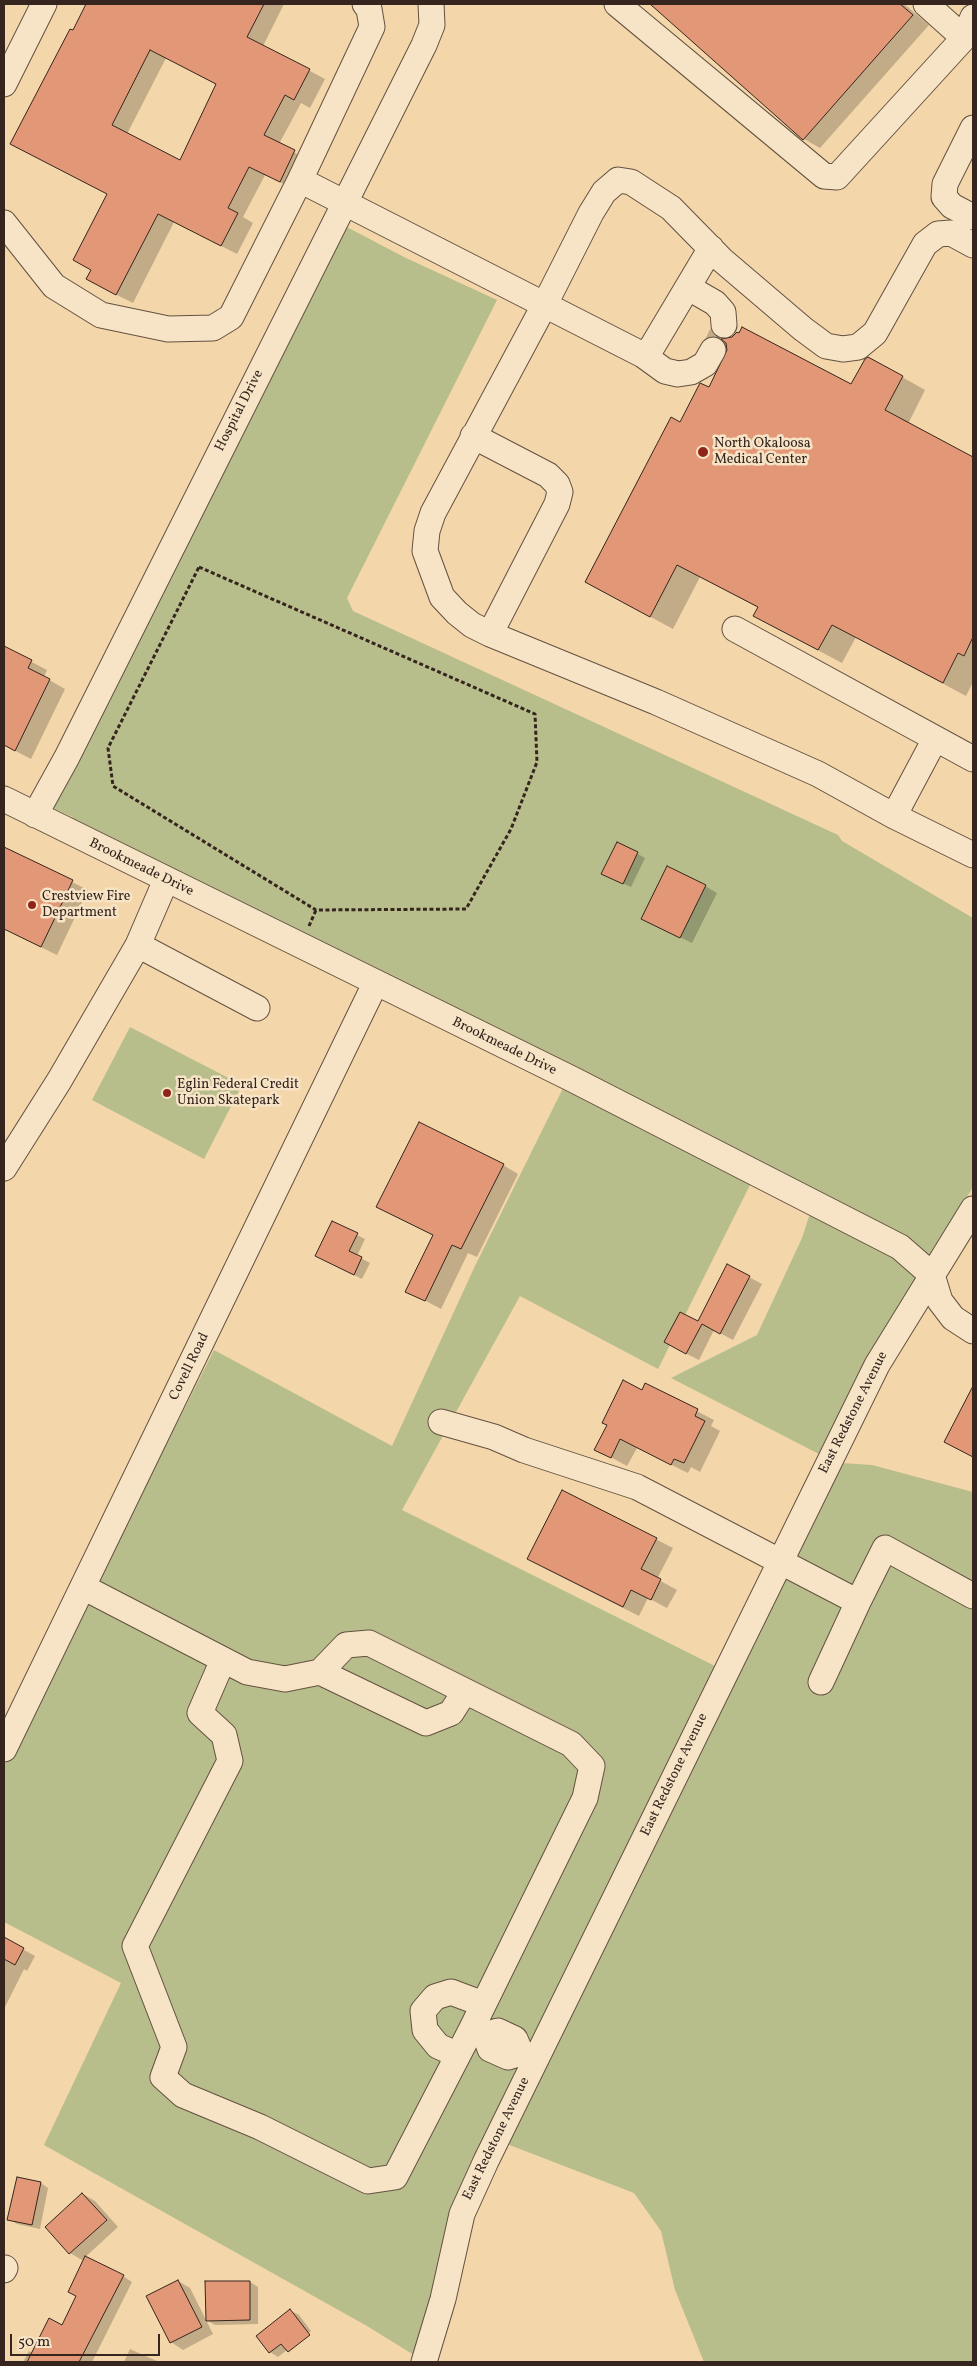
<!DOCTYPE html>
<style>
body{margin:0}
#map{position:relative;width:977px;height:2366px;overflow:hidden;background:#f3d6a9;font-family:Vollkorn,serif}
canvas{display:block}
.frame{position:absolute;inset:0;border:5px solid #35251e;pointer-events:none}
.scale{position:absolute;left:10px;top:2334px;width:150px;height:22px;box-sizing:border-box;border:2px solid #35251e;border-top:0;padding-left:6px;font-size:15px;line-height:18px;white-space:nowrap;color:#35251e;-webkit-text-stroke:4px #f7e4c7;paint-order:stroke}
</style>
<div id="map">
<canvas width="977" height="2366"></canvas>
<div class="frame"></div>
<div class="scale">50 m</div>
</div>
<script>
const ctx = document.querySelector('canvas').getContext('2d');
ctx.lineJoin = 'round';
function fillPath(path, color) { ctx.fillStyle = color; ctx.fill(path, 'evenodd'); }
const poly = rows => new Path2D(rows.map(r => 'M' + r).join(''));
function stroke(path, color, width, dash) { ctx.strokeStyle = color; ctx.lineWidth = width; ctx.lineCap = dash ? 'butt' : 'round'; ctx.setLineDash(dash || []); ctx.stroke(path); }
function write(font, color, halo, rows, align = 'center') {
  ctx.font = font + ' Vollkorn,serif'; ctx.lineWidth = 5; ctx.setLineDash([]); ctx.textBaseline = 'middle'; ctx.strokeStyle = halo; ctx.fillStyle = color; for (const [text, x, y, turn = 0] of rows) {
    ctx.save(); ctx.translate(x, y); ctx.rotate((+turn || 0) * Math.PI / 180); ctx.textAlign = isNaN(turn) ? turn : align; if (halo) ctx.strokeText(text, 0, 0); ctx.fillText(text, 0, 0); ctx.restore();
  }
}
const green = poly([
 [337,222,406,258,497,300,347,598,353,611,838,835,842,841,973,918,973,1187,930,1256,819,1454,671,1378,757,1335,802,1238,815,1198,758,1169,658,1369,520,1296,402,1510,715,1666,432,2295,414,2355,367,2326,44,2145,121,1983,4,1922,4,1766,214,1350,392,1446,475,1266,570,1074,78,824,72,817,49,806],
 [130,1027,242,1085,204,1159,92,1100],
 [841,1463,872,1465,973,1492,973,2362,704,2362,675,2290,661,2231,634,2193,507,2144]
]);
const shadow = poly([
 [88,4,193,4,202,8,204,4,284,4,263,46,325,79,310,108,301,103,279,144,310,161,296,190,265,175,243,217,253,223,237,254,174,222,133,303,103,288,92,270,109,195,73,32],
 [166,58,217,85,180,161,127,134],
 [652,4,904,4,929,25,820,148,804,139],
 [710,329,728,339,852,386,902,377,925,390,908,424,973,458,973,682,966,696,856,637,842,663,778,629,759,608,700,577,673,629,610,595,681,423,709,389,727,353,705,340],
 [7,649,47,670,44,677,65,689,31,759,4,745,4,656],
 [618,843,645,858,631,887,611,878],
 [4,848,88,890,57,955,4,929],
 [705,886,717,893,692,943,655,925],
 [503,1165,518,1174,477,1257,468,1253,441,1309,407,1291,434,1236,378,1207],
 [357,1235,365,1239,357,1256,370,1263,362,1279,324,1260],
 [728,1266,762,1284,733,1340,714,1330,699,1360,677,1349,698,1323],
 [646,1385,714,1420,711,1426,720,1431,700,1472,691,1467,688,1473,637,1448,627,1466,596,1449,608,1425,642,1392],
 [967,1400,973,1403,973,1456,958,1449],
 [562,1491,673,1548,657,1579,677,1590,667,1608,648,1598,639,1616,544,1568],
 [4,1939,35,1956,27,1971,24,1969,4,2009],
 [41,2183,48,2188,40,2229,17,2224,9,2219],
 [83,2194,95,2201,118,2227,82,2260,70,2253],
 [123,2276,132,2282,92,2362,23,2362,29,2351,33,2353],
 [178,2281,190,2288,213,2334,183,2350,171,2342,148,2296],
 [207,2282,250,2282,258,2287,258,2324,215,2325,207,2320],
 [291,2311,299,2315,311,2331,278,2357,270,2352,258,2336],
 [130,2349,159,2362,124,2362]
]);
const building = poly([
 [86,4,264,4,247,37,310,69,294,100,285,95,264,135,295,150,280,182,249,167,228,208,238,213,221,246,158,214,116,295,86,279,91,270,73,260,107,194,10,144,70,29,73,30,86,4],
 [150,50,216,84,180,160,112,125,150,50],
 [650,4,900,4,913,15,803,140,650,4],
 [742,327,851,384,865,359,868,357,903,376,885,410,973,457,973,637,964,656,958,653,943,683,832,625,818,650,753,616,758,607,677,565,650,617,585,582,671,417,680,422,700,383,709,387,727,350,726,343,721,339,732,337,737,332,739,333,742,327],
 [4,646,32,660,28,668,50,679,15,751,4,745,4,646],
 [617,842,638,852,623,884,601,874,617,842],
 [4,847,73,880,41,947,4,929,4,847],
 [667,866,706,885,680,938,641,919,667,866],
 [419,1122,504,1164,461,1249,452,1245,425,1301,405,1292,433,1235,376,1207,419,1122],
 [332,1221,358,1233,349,1251,362,1257,354,1275,315,1256,332,1221],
 [727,1264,750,1276,720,1334,702,1324,686,1354,664,1342,680,1312,698,1321,727,1264],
 [623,1380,642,1390,645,1383,698,1409,695,1416,705,1421,684,1463,674,1459,671,1465,620,1439,611,1458,594,1450,607,1425,602,1423,623,1380],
 [973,1386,973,1457,944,1442,973,1386],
 [562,1490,657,1538,641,1569,661,1579,651,1600,631,1590,623,1607,527,1559,562,1490],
 [4,1937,24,1948,15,1965,4,1959,4,1937],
 [17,2177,41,2182,32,2225,7,2220,17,2177],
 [82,2193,107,2220,69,2254,45,2227,82,2193],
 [85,2256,124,2275,79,2362,27,2362,49,2318,62,2325,76,2296,68,2292,85,2256],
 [178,2280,202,2327,170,2343,146,2296,178,2280],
 [205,2281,250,2281,250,2320,206,2321,205,2281],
 [290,2309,310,2335,288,2352,281,2344,269,2353,256,2336,290,2309]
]);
const path = poly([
 [199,567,535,714,537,762,511,829,466,909,316,910,113,786,108,748,199,567],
 [309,926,316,910]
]);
const minor = poly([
 [617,4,824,176,837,177,964,38],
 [926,4,964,38,973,17],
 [4,84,44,4],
 [973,128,945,184,944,197,952,206,973,217],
 [300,180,643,355,652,347,711,248],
 [4,223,54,286,101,315,168,329,213,328,231,317,300,180,372,27,369,9,365,4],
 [973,245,951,233,938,234,925,244,875,333,858,347,843,349,826,346,803,329,722,260,671,208,631,182,618,180,604,192,591,213,545,304,433,513,427,531,425,551,442,597,457,613,472,625,490,634,656,702,818,774,894,816,973,855],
 [689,288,715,303,723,312,724,325],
 [643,355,665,371,678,374,691,372,705,364,713,350],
 [473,436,548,475,557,484,560,492,557,504,490,634],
 [735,629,973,759],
 [4,799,572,1079,900,1247,932,1275,940,1301,953,1318,973,1331],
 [35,815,67,757,424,45,432,25,431,4],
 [894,816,935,739],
 [138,945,257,1008],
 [4,1168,59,1081,138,945,166,880],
 [441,1422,494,1437,524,1450,637,1487,858,1602,821,1682],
 [83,1587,247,1672,285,1679,320,1672,346,1645,369,1643,571,1744,592,1766,585,1798,471,2030,485,2035,498,2031,515,2039,521,2053,535,2061],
 [858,1602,885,1548,973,1596],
 [223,1660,200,1713,224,1735,230,1761,135,1946,174,2047,163,2077,183,2095,260,2127,368,2181,395,2177,471,2030],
 [320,1672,426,1723,451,1713,465,1691],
 [4,1749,375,984],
 [485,2035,490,2049,508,2057,521,2053],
 [458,2055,438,2046,425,2030,423,2011,435,1997,451,1992,483,2004],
 [4,2270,5,2268],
 [424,2362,443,2299,462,2214,486,2161,877,1365,973,1209]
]);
const markers = [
 [703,452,6,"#8f2418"],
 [32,905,5,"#8f2418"],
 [167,1093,5,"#8f2418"]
];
const streetNames = [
 ["Hospital Drive",240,411,-63],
 ["Brookmeade Drive",141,868,26],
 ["Brookmeade Drive",504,1047,26],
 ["Covell Road",190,1367,-64],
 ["East Redstone Avenue",854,1413,-63],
 ["East Redstone Avenue",675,1775,-64],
 ["East Redstone Avenue",497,2139,-64]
];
const poiNames = [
 ["North Okaloosa",714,444],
 ["Medical Center",714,460],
 ["Crestview Fire",42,897],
 ["Department",42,913],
 ["Eglin Federal Credit",177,1085],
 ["Union Skatepark",177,1101]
];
fillPath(green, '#b7be8b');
fillPath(shadow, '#0003');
fillPath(building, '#e29876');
stroke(building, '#35251e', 1);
stroke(minor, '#645141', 27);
stroke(path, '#35251e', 3, [4, 2.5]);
stroke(minor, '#f7e4c7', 25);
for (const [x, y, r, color] of markers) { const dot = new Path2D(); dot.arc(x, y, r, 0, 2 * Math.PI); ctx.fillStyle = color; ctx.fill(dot); stroke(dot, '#f7e4c7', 2); }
write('14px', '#35251e', '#f7e4c7', streetNames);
write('14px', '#35251e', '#f7e4c7', poiNames, 'left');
</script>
